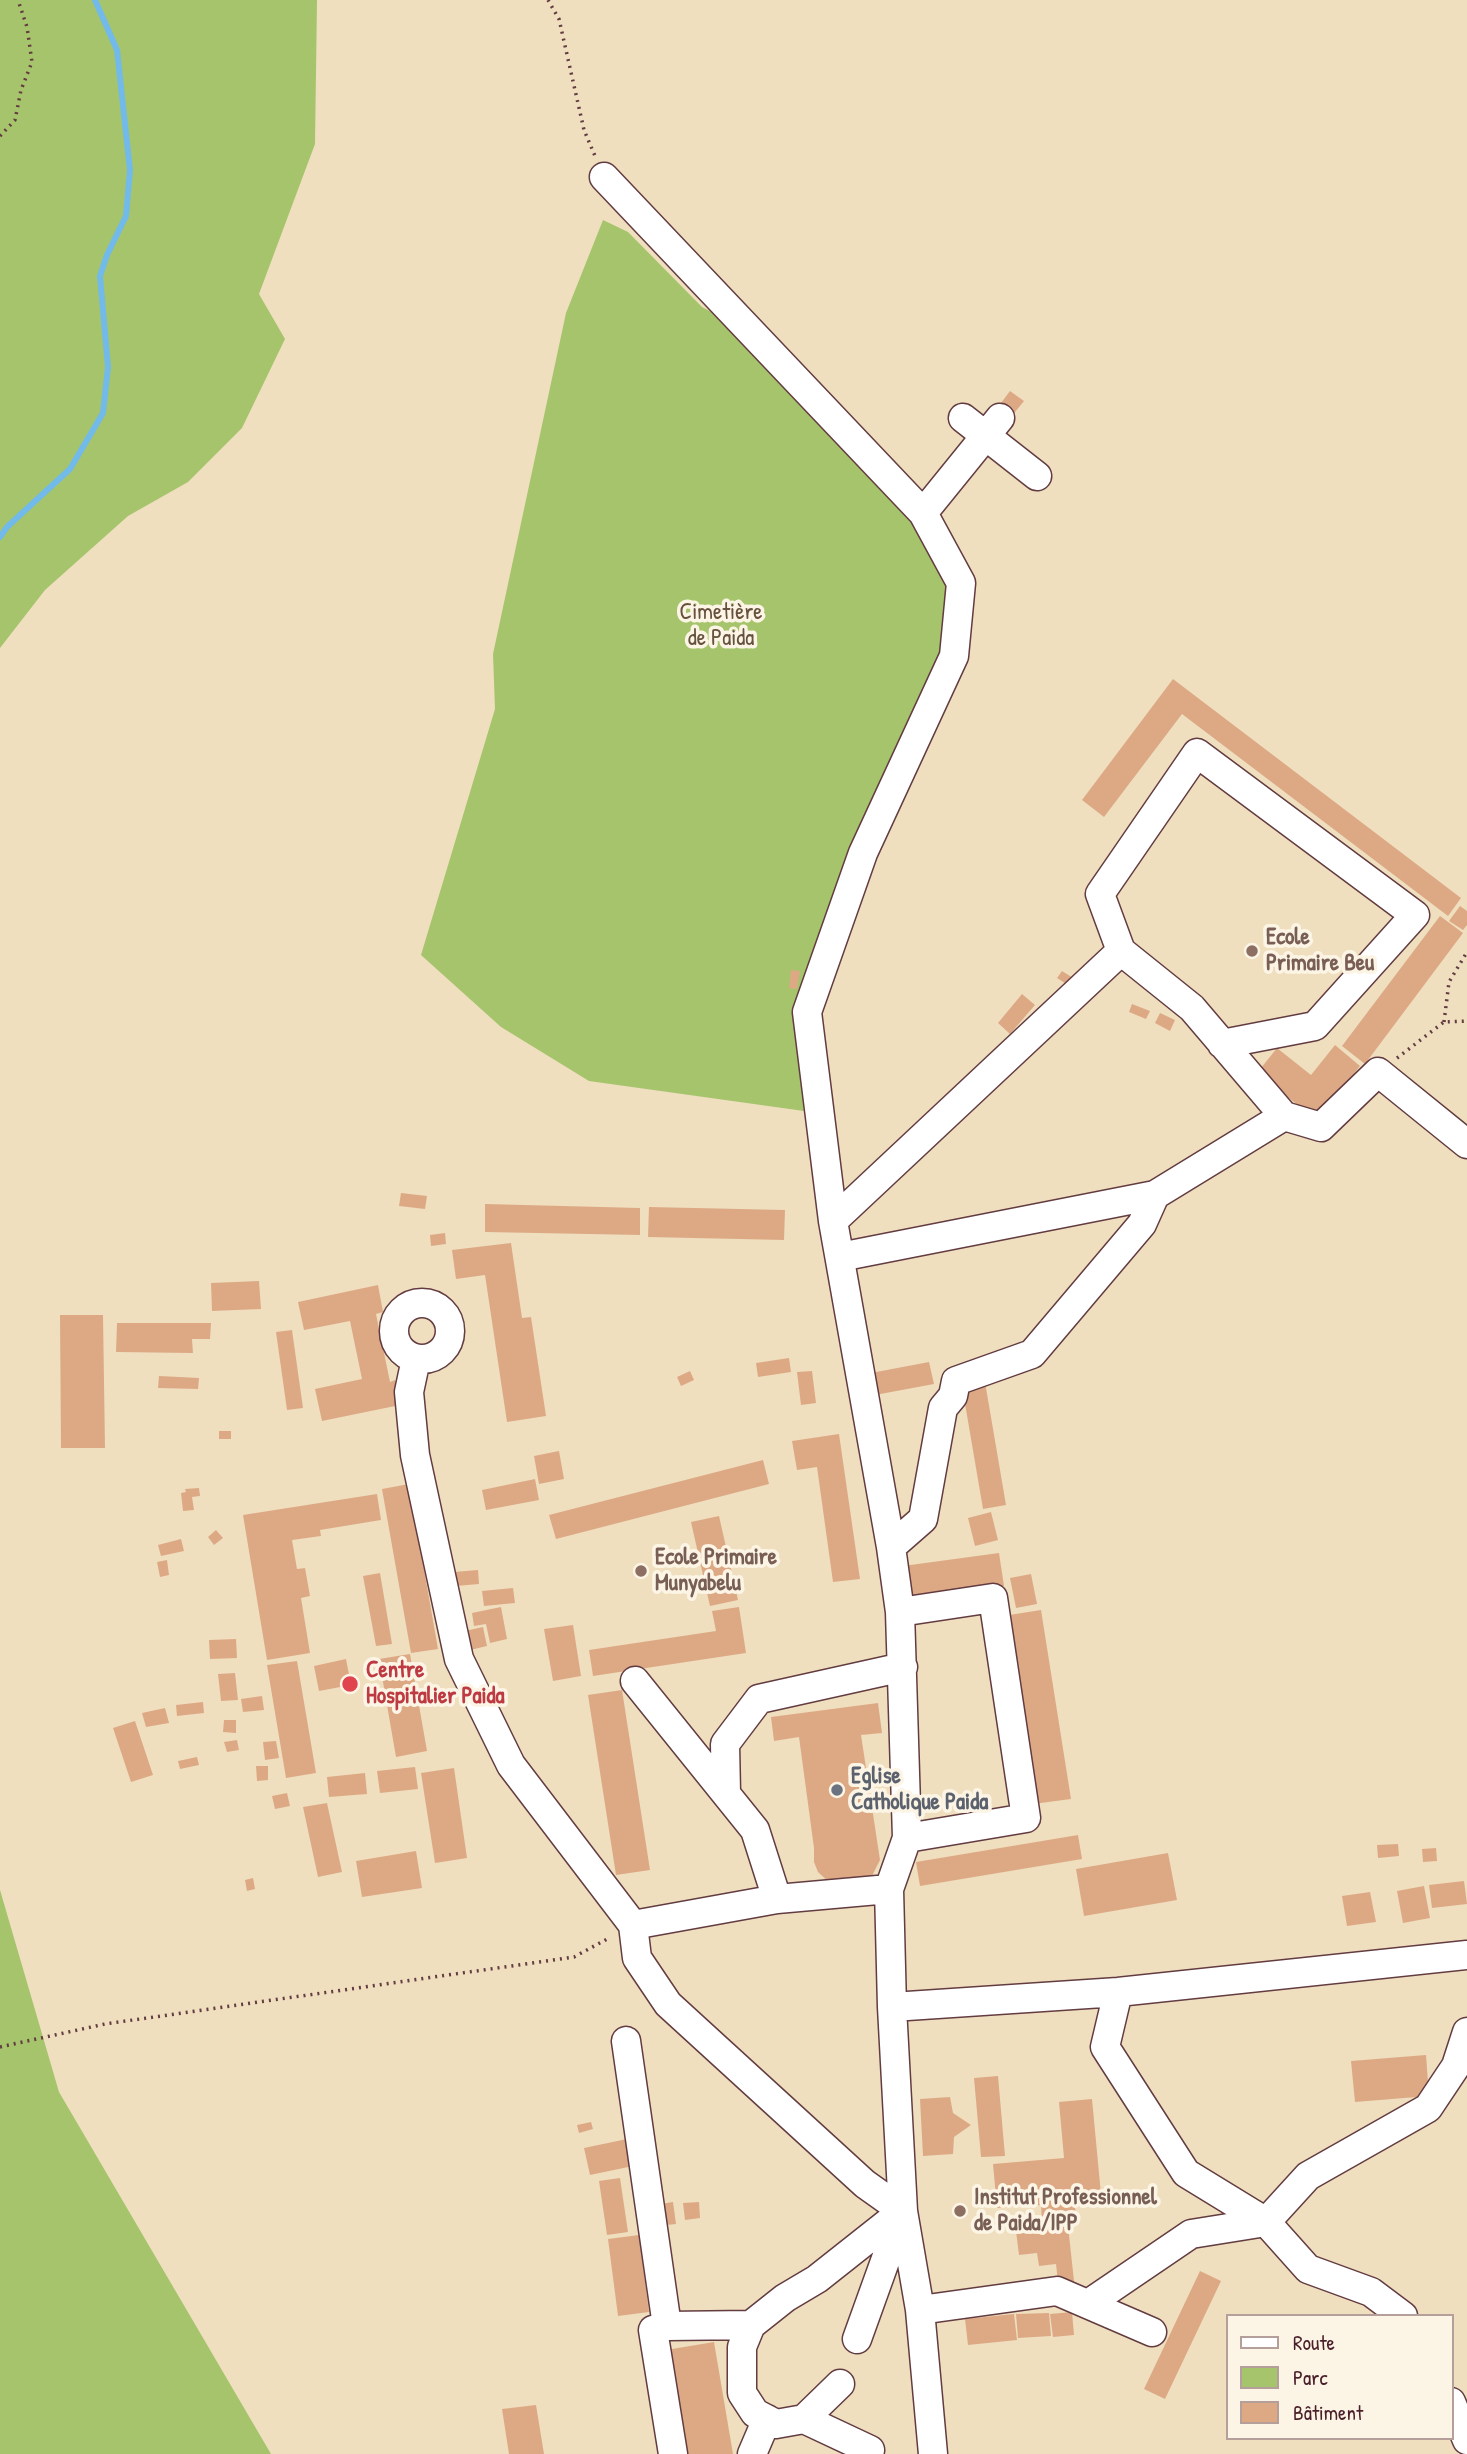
<!DOCTYPE html>
<meta charset="utf-8">
<style>
body{margin:0}
#map{position:relative;width:1467px;height:2454px;overflow:hidden;background:#efdfbf;font-family:"Patrick Hand",sans-serif}
canvas{display:block}
.legend{position:absolute;left:1226px;top:2314px;width:228px;height:126px;box-sizing:border-box;background:#fcf5e5;border:2px solid #b59f9b;margin:0;padding:9px 12px;list-style:none;font-size:21px;color:#4a1f2b}
.legend li{display:flex;align-items:center;gap:14px;height:35px}
.legend b{width:35px;border:2px solid #b59f9b}
</style>
<div id="map">
<canvas width="1467" height="2454"></canvas>
<ul class="legend">
<li><b style="height:9px;background:#fff"></b>Route</li>
<li><b style="height:19px;background:#a6c46c"></b>Parc</li>
<li><b style="height:19px;background:#dda985"></b>Bâtiment</li>
</ul>
</div>
<script>
const ctx = document.querySelector('canvas').getContext('2d');
ctx.lineJoin = 'round';
function fillPath(path, color) { ctx.fillStyle = color; ctx.fill(path, 'evenodd'); }
const poly = rows => new Path2D(rows.map(r => 'M' + r).join(''));
function stroke(path, color, width, dash) { ctx.strokeStyle = color; ctx.lineWidth = width; ctx.lineCap = dash ? 'butt' : 'round'; ctx.setLineDash(dash || []); ctx.stroke(path); }
function write(font, color, halo, rows, align = 'center') {
  ctx.font = font + ' "Patrick Hand",sans-serif'; ctx.lineWidth = 7; ctx.setLineDash([]); ctx.textBaseline = 'middle'; ctx.strokeStyle = halo; ctx.fillStyle = color; for (const [text, x, y, turn = 0] of rows) {
    ctx.save(); ctx.translate(x, y); ctx.rotate((+turn || 0) * Math.PI / 180); ctx.textAlign = isNaN(turn) ? turn : align; if (halo) ctx.strokeText(text, 0, 0); ctx.fillText(text, 0, 0); ctx.restore();
  }
}
const green = poly([
 [0,0,317,0,315,144,259,294,285,339,242,428,188,482,128,516,45,590,0,648],
 [603,220,628,232,702,307,729,321,894,493,939,554,956,601,948,651,797,1031,804,1111,589,1081,501,1027,421,955,495,709,493,654,566,313],
 [0,1890,59,2092,271,2454,0,2454]
]);
const stream = poly([
 [0,537,7,527,70,469,103,413,108,367,100,276,107,255,126,216,130,170,117,50,95,0]
]);
const building = poly([
 [1010,391,1024,401,1011,417,998,407],
 [1173,679,1461,898,1448,916,1182,714,1104,817,1082,800],
 [1460,906,1467,911,1467,925,1463,930,1449,921],
 [1440,916,1463,933,1365,1064,1342,1046],
 [791,970,800,971,797,989,789,988],
 [1062,971,1078,981,1074,989,1057,978],
 [1022,994,1035,1005,1010,1034,998,1023],
 [1132,1004,1150,1011,1146,1019,1129,1012],
 [1160,1013,1175,1020,1170,1031,1155,1023],
 [1335,1045,1360,1066,1317,1120,1257,1073,1277,1048,1311,1075],
 [401,1193,427,1196,425,1209,399,1206],
 [485,1204,640,1208,640,1235,485,1232],
 [649,1207,785,1210,784,1240,648,1237],
 [445,1233,446,1244,431,1246,430,1235],
 [511,1243,522,1318,531,1317,546,1416,507,1422,485,1275,456,1279,452,1250],
 [259,1281,261,1309,212,1311,211,1283],
 [378,1285,383,1312,376,1314,390,1382,395,1380,400,1405,322,1421,315,1389,362,1379,350,1321,304,1330,298,1302],
 [60,1315,103,1315,105,1448,61,1448],
 [117,1323,211,1323,210,1339,192,1339,193,1353,116,1352],
 [292,1330,303,1408,287,1410,276,1332],
 [789,1358,791,1372,758,1377,756,1363],
 [929,1362,934,1384,875,1395,871,1373],
 [690,1371,694,1380,681,1386,677,1377],
 [812,1371,816,1403,801,1405,797,1372],
 [159,1376,199,1378,198,1389,158,1388],
 [985,1382,1006,1505,983,1509,962,1386],
 [219,1431,231,1431,231,1439,219,1439],
 [839,1434,860,1579,833,1582,817,1467,797,1470,792,1441],
 [559,1451,564,1479,539,1484,534,1456],
 [763,1460,769,1484,556,1539,549,1515],
 [535,1479,539,1500,486,1510,482,1490],
 [409,1484,438,1649,411,1653,382,1489],
 [199,1488,200,1496,192,1497,194,1510,183,1511,181,1493,186,1492,185,1489],
 [377,1494,381,1520,320,1530,321,1536,292,1540,297,1569,305,1568,310,1596,301,1598,310,1653,267,1660,243,1515],
 [991,1512,998,1540,975,1546,968,1518],
 [719,1516,738,1600,710,1606,691,1522],
 [216,1530,223,1538,214,1545,208,1537],
 [181,1539,184,1551,161,1556,158,1545],
 [999,1553,1004,1586,908,1599,903,1566],
 [167,1560,169,1575,160,1577,157,1562],
 [478,1570,479,1584,456,1586,454,1572],
 [380,1573,392,1644,376,1646,363,1576],
 [1031,1574,1037,1604,1016,1608,1010,1578],
 [513,1588,515,1603,484,1606,482,1591],
 [501,1607,507,1639,490,1643,486,1624,474,1626,472,1613],
 [739,1607,746,1653,593,1676,589,1650,716,1631,712,1611],
 [1041,1610,1071,1799,1033,1804,1003,1616],
 [573,1625,581,1676,553,1681,544,1629],
 [483,1627,487,1646,470,1650,465,1631],
 [236,1639,237,1658,210,1659,209,1640],
 [410,1654,427,1751,396,1757,379,1659],
 [346,1659,351,1685,319,1691,314,1666],
 [297,1661,316,1773,286,1778,267,1665],
 [235,1673,238,1700,221,1701,218,1674],
 [622,1690,650,1870,616,1875,588,1695],
 [262,1696,264,1710,243,1712,241,1699],
 [203,1702,204,1713,177,1716,176,1705],
 [878,1703,882,1733,861,1735,880,1860,871,1878,833,1886,818,1872,814,1862,814,1848,799,1737,774,1741,771,1717],
 [165,1708,169,1723,146,1727,142,1713],
 [224,1720,236,1720,236,1733,223,1732],
 [135,1721,153,1775,131,1782,113,1728],
 [237,1740,239,1750,227,1752,224,1742],
 [276,1741,279,1758,265,1760,263,1742],
 [197,1757,199,1765,180,1769,178,1761],
 [256,1766,268,1766,268,1780,257,1781],
 [415,1767,418,1789,380,1793,377,1771],
 [454,1768,467,1858,435,1863,421,1773],
 [365,1773,367,1794,329,1797,327,1777],
 [287,1793,290,1806,275,1809,272,1796],
 [327,1803,342,1872,318,1877,303,1807],
 [1078,1835,1082,1859,920,1886,916,1862],
 [1398,1844,1399,1856,1378,1858,1377,1845],
 [1436,1848,1437,1861,1423,1862,1422,1849],
 [416,1851,422,1888,362,1897,356,1861],
 [1168,1853,1177,1900,1084,1916,1076,1869],
 [253,1878,255,1889,247,1891,245,1880],
 [1464,1881,1467,1904,1432,1908,1429,1885],
 [1424,1886,1430,1918,1403,1923,1397,1891],
 [1370,1892,1376,1922,1347,1926,1342,1896],
 [1426,2055,1429,2096,1355,2102,1351,2061],
 [998,2076,1005,2156,981,2157,974,2078],
 [950,2097,953,2113,971,2125,954,2137,953,2154,923,2156,920,2099],
 [1092,2099,1102,2205,1075,2207,1076,2218,1042,2221,1041,2205,997,2208,993,2164,1064,2158,1059,2102],
 [591,2122,593,2129,579,2133,577,2125],
 [627,2139,633,2166,590,2175,584,2148],
 [620,2178,628,2232,607,2235,599,2181],
 [673,2202,676,2224,657,2226,654,2205],
 [699,2202,700,2218,685,2220,683,2203],
 [1068,2226,1075,2290,1059,2291,1056,2264,1039,2266,1037,2253,1019,2255,1016,2231],
 [639,2235,649,2312,618,2316,608,2239],
 [1200,2271,1221,2281,1165,2399,1144,2389],
 [1072,2312,1074,2335,1053,2337,1050,2314],
 [1049,2313,1051,2336,1018,2338,1016,2314],
 [1014,2314,1017,2340,968,2345,965,2319],
 [714,2342,733,2454,683,2454,666,2350],
 [536,2405,544,2454,509,2454,502,2409]
]);
const path = poly([
 [548,0,559,19,584,130,595,156],
 [0,136,15,120,21,90,32,62,27,27,18,0],
 [1444,1022,1449,982,1467,952],
 [1397,1058,1444,1022,1467,1021],
 [0,2047,105,2024,574,1957,609,1938]
]);
const minor = poly([
 [604,177,923,513,961,583,954,656,863,853,807,1012,833,1221,891,1547,900,1612,907,1838,889,1889,892,2007,903,2211,920,2310,933,2454],
 [963,418,1037,476],
 [923,513,1000,418],
 [1222,1044,1315,1026,1415,915,1197,753,1100,894,1121,951,1192,1008,1284,1116],
 [833,1221,1121,951],
 [840,1257,1155,1195,1284,1116,1321,1127,1378,1072,1467,1144],
 '394 1331a28 28 0 1 1 56 0a28 28 0 1 1-56 0Z',
 [416,1359,409,1392,415,1455,459,1659,511,1765,633,1925,637,1958,668,2004,865,2184,903,2211],
 [891,1547,923,1519,943,1408,953,1396,956,1381,1032,1354,1142,1224,1155,1195],
 [900,1612,993,1598,1026,1818,907,1838],
 [635,1681,755,1830,777,1899],
 [726,1793,725,1744,759,1699,903,1667],
 [633,1925,777,1899,889,1889],
 [1118,1992,1105,2047,1186,2173,1266,2222,1308,2269,1371,2292,1403,2316],
 [892,2007,1118,1992,1467,1955],
 [626,2041,667,2326,751,2325],
 [1088,2304,1191,2234,1266,2222,1308,2176,1428,2108,1456,2066,1467,2032],
 [920,2310,1057,2291,1152,2332],
 [667,2326,653,2330,673,2454],
 [857,2339,902,2214],
 [840,2384,804,2419,776,2424,755,2413,742,2393,742,2347,751,2325,785,2298,817,2279,903,2211],
 [1451,2402,1467,2440],
 [804,2419,870,2450],
 [752,2454,767,2419]
]);
const markers = [
 [1252,951,7,"#8d6e63"],
 [641,1571,7,"#8d6e63"],
 [350,1684,9,"#e0444e"],
 [837,1790,7,"#6b7280"],
 [960,2211,7,"#8d6e63"]
];
const parkNames = [
 ["Cimetière",721,613],
 ["de Paida",721,639]
];
const educationNames = [
 ["Ecole",1266,938],
 ["Primaire Beu",1266,964],
 ["Ecole Primaire",655,1558],
 ["Munyabelu",655,1584],
 ["Institut Professionnel",974,2198],
 ["de Paida/IPP",974,2224]
];
const healthNames = [
 ["Centre",366,1671],
 ["Hospitalier Paida",366,1697]
];
const worshipNames = [
 ["Eglise",851,1777],
 ["Catholique Paida",851,1803]
];
fillPath(green, '#a6c46c');
stroke(stream, '#71bae9', 6);
fillPath(building, '#dda985');
stroke(minor, '#633c41', 31);
stroke(path, '#633c41', 3.5, [2, 5]);
stroke(minor, '#fff', 28);
for (const [x, y, r, color] of markers) { const dot = new Path2D(); dot.arc(x, y, r, 0, 2 * Math.PI); ctx.fillStyle = color; ctx.fill(dot); stroke(dot, '#fcf5e5', 2.5); }
write('23px', '#66513e', '#fcf5e5', parkNames);
write('bold 23px', '#785e54', '#fcf5e5', educationNames, 'left');
write('bold 23px', '#be3a42', '#fcf5e5', healthNames, 'left');
write('bold 23px', '#5b616d', '#fcf5e5', worshipNames, 'left');
</script>
